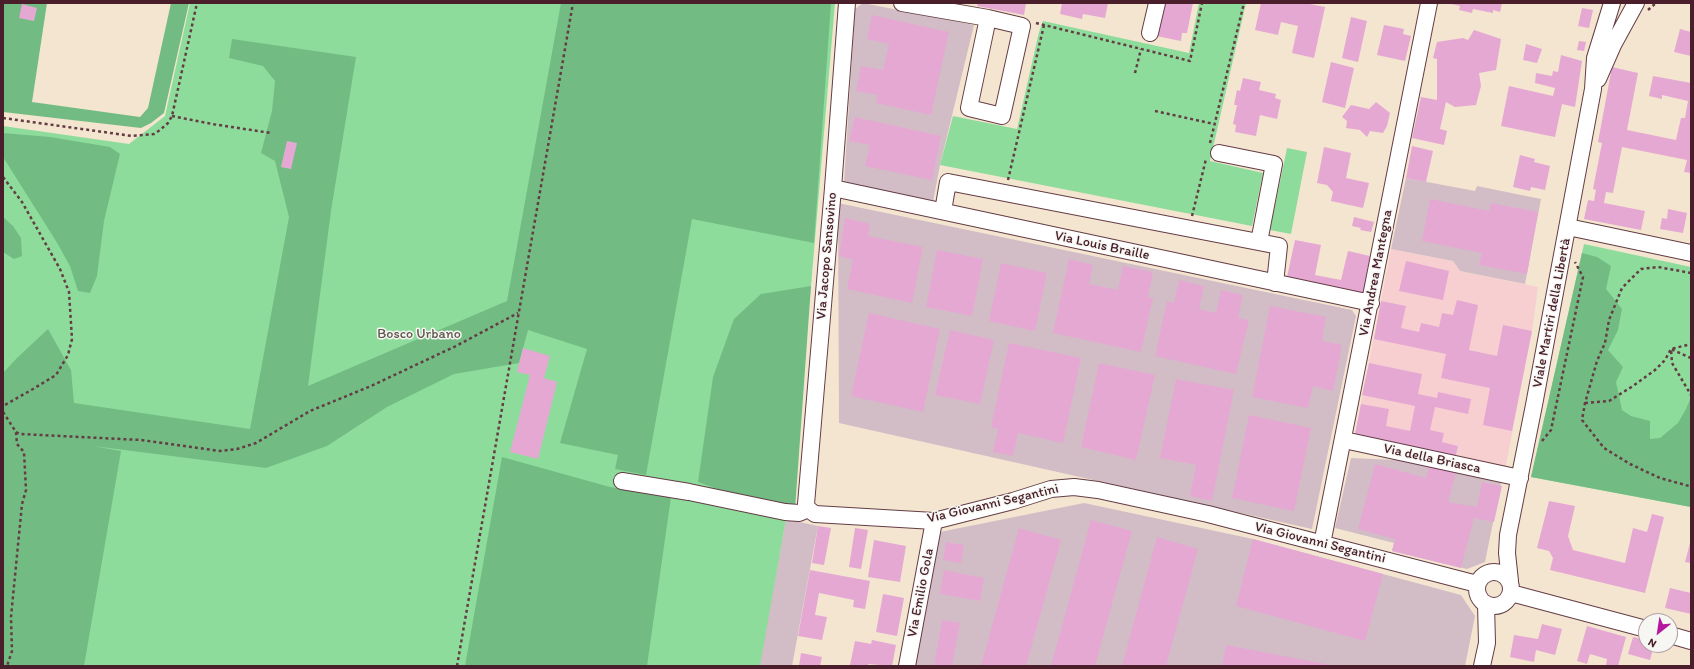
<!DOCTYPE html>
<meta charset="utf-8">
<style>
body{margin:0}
#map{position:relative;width:1694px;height:669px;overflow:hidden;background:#f4e5d0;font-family:Itim,sans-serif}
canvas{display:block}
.frame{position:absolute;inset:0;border:4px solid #4a1f2b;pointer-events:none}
.north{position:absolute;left:1638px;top:613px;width:40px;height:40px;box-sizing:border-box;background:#f6f6f2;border:1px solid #b1a0a2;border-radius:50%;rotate:210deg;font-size:11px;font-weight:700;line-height:16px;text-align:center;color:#4a1f2b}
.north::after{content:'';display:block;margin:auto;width:14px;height:18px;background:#b5179e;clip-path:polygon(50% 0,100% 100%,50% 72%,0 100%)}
</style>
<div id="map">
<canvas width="1694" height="669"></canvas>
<div class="frame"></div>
<div class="north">N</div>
</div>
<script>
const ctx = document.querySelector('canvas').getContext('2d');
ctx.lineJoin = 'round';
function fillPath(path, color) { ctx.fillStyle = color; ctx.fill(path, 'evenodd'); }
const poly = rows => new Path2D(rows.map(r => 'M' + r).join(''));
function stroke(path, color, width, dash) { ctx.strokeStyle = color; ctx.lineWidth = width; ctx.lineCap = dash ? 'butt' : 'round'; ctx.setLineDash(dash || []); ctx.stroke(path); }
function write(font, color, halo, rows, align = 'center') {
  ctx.font = font + ' Itim,sans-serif'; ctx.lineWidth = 3; ctx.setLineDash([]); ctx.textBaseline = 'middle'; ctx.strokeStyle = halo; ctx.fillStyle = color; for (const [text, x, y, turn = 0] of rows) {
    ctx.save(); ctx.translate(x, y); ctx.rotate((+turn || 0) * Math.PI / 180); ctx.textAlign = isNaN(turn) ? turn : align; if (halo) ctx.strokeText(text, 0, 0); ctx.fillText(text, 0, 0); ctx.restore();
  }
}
const built = poly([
 [1391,249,1453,261,1460,271,1538,287,1532,331,1505,470,1354,439]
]);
const industrial = poly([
 [863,3,974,25,940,165,933,202,844,182,855,9],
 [1406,178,1475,191,1477,186,1541,199,1525,284,1460,271,1453,261,1391,249],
 [838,203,1352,310,1356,316,1312,529,839,423],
 [1351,458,1419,461,1502,478,1485,562,1467,569,1392,551,1394,543,1335,528],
 [1084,503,1253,539,1461,595,1475,616,1465,666,915,666,940,532],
 [786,519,818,526,792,666,759,666]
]);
const green = poly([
 [190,3,835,3,811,286,786,519,760,666,3,666,3,126,129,144,165,116],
 [1199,3,1246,3,1210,161,1263,173,1252,226,940,165,953,116,1017,129,1039,32,1043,21,1189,53],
 [1287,148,1307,152,1291,234,1270,230],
 [1584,244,1691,267,1691,507,1531,477]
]);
const forest = poly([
 [3,3,47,3,32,102,140,117,148,108,171,3,189,3,164,113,151,123,141,128,3,112],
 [561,3,831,3,814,243,692,219,646,475,615,469,618,455,560,443,587,349,528,330,519,363,454,374,387,407,327,446,266,468,93,446,121,451,84,666,3,666,3,373,17,358,48,329,71,370,74,403,250,429,289,217,275,161,261,153,272,111,275,81,263,66,229,58,232,39,356,57,331,211,308,386,507,301],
 [3,133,50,137,110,147,120,154,104,221,97,276,90,293,78,291,70,266,56,241,3,157],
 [3,217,13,226,21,238,22,256,14,259,3,252],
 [1582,253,1597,257,1611,266,1606,289,1622,309,1618,330,1608,350,1623,367,1616,382,1622,410,1631,416,1650,421,1650,439,1660,438,1678,423,1686,409,1691,397,1691,507,1531,477],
 [811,286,795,509,753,502,698,482,713,377,734,319,761,294],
 [502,457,610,487,671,497,647,666,465,666]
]);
const building = poly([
 [978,3,1026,3,1024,15,977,6],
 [1062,3,1108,3,1105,18,1083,14,1082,19,1060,14],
 [1162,3,1193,3,1187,33,1182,33,1181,41,1156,36],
 [1261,3,1305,3,1325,7,1314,58,1292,53,1298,26,1281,22,1278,35,1255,30],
 [1447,3,1502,3,1500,12,1493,10,1493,13,1473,9,1472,13,1459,10,1460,6],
 [22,4,37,8,34,21,19,18],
 [1582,8,1593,10,1589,28,1578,26],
 [872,15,949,32,931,115,876,103,878,95,856,91,861,66,883,70,889,44,867,39],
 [1351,17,1367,21,1358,62,1342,58],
 [1384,25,1404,29,1403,34,1411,36,1405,61,1377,55],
 [1680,29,1691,32,1691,56,1674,52],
 [1474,30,1501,39,1496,70,1479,73,1481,86,1476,105,1455,107,1446,102,1440,129,1447,131,1444,145,1412,138,1421,97,1437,100,1437,59,1433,58,1437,42,1463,38,1468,40],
 [1579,41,1586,42,1584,51,1577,50],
 [1526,44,1542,49,1537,63,1523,60],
 [1561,55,1582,61,1575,107,1562,104,1555,137,1501,126,1509,86,1553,96,1555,88,1535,83,1536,73,1552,76,1553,71,1558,72],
 [1331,62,1354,68,1345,108,1322,102],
 [1612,67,1638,73,1627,130,1676,140,1681,118,1685,118,1688,101,1662,95,1662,99,1649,96,1653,76,1691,83,1691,173,1684,172,1687,160,1622,147,1613,193,1606,192,1604,203,1645,211,1641,230,1584,219,1588,200,1594,201,1596,190,1593,189,1602,143,1598,142],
 [1243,78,1261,82,1259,90,1276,94,1275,98,1281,100,1277,119,1260,115,1256,136,1235,132,1236,125,1233,124,1237,105,1234,105,1237,90,1240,91],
 [1376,102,1390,113,1387,126,1383,133,1370,131,1367,137,1360,130,1346,128,1347,121,1342,117,1351,105,1369,109],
 [855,117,941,136,932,180,865,166,870,145,849,141],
 [287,141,297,143,291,169,281,167],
 [1412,146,1433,151,1426,182,1406,178],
 [1324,147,1351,153,1346,178,1369,183,1363,208,1331,201,1333,192,1327,185,1317,183],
 [1520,155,1535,159,1534,162,1550,166,1545,190,1531,187,1530,191,1513,187],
 [1430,199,1489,211,1491,203,1538,212,1527,274,1479,265,1482,253,1422,241],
 [1668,209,1687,213,1683,233,1660,229,1662,218,1667,219],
 [1354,217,1374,222,1371,232,1360,230,1361,228,1352,226],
 [845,218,870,224,868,236,923,247,912,303,847,289,853,260,839,256],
 [1295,240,1321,245,1315,275,1341,280,1348,251,1370,256,1363,293,1287,277],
 [937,250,983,259,972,316,926,307],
 [1069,259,1093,265,1089,284,1118,290,1123,266,1153,272,1148,297,1153,298,1141,352,1053,333],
 [1406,261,1449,271,1443,300,1399,291],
 [1001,263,1047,273,1035,331,989,321],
 [1179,280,1204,286,1199,309,1216,313,1221,290,1243,295,1238,318,1249,320,1236,374,1155,356,1167,301,1174,303],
 [1457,300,1478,305,1469,350,1497,356,1503,325,1532,331,1512,431,1483,425,1490,388,1441,378,1446,354,1374,339,1381,301,1406,306,1401,328,1419,332,1421,323,1439,327,1442,313,1453,315],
 [1270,306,1326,317,1322,341,1342,345,1333,391,1313,386,1308,408,1252,397],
 [869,313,940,329,923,412,851,396],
 [950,330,994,340,980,404,935,395],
 [1009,343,1081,358,1063,443,1018,433,1013,456,993,452,998,429,991,427],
 [523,348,550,356,544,378,557,382,538,459,510,452,530,375,517,372],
 [1099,363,1155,375,1136,460,1081,447],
 [1369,363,1422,374,1418,394,1437,398,1438,392,1471,399,1468,414,1435,407,1430,430,1444,433,1442,442,1458,446,1455,459,1354,439,1361,404,1389,409,1386,426,1410,431,1415,406,1362,395],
 [1176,379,1234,390,1212,501,1190,496,1196,465,1160,458],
 [1249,415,1311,428,1294,511,1232,498],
 [1375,464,1426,478,1429,466,1456,472,1448,502,1477,507,1482,482,1502,486,1494,522,1474,518,1461,568,1392,551,1395,539,1358,529],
 [1549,501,1575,506,1568,536,1573,550,1625,563,1633,528,1647,532,1652,514,1664,517,1645,593,1550,570,1553,558,1549,551,1537,548],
 [1091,520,1132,531,1095,666,1051,666],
 [818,526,831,528,824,565,812,563],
 [855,528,868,530,861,569,849,567],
 [1019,528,1061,540,1026,666,981,666],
 [1157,537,1198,549,1166,666,1122,666],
 [1253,539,1383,574,1365,641,1236,606],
 [874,540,906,546,900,582,868,577],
 [946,542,964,545,961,563,943,560],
 [1690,543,1691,543,1691,563,1685,562],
 [810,570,870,581,865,609,853,607,854,600,819,593,815,615,827,617,822,640,798,636],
 [944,570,984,578,980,601,940,594],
 [1670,588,1691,593,1691,614,1665,608],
 [883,594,904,598,897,636,876,632],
 [942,620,960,623,952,666,934,666],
 [1542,624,1562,629,1555,655,1536,650,1534,662,1510,657,1514,635,1538,639],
 [1587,626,1626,637,1618,666,1606,666,1607,659,1590,654,1587,664,1577,661],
 [1633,637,1646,640,1646,645,1654,645,1650,660,1628,654],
 [872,640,896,645,892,666,868,664,868,666,858,666,850,665,855,641,871,644],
 [1226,645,1331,665,1331,666,1222,666],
 [801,653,822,657,820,666,799,666]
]);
const path = poly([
 [1648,10,1656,3],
 [1036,23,1190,61,1202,3],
 [1135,73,1141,49],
 [1155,111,1214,124],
 [172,116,212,124,271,133],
 [3,118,132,136,154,134,160,130,168,123,172,116,197,3],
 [1210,143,1244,3],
 [3,177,22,202,60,269,69,292,72,339,68,355,56,375,33,389,3,406],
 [1008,180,1044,25],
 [1192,216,1206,159],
 [1691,273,1658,267,1641,269,1622,288,1609,320,1605,343,1597,361,1585,403,1582,420,1604,448,1630,464,1660,478,1689,486,1691,485],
 [1691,358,1671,349,1672,363,1691,395],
 [1585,403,1609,401,1633,386,1655,370,1665,360,1671,349,1691,344],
 [3,412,16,432,17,444,24,452,26,490,22,504,11,617,12,651,7,666],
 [16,432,20,434,141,440,220,451,237,449,256,443,310,411,371,386,456,346,518,313],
 [1542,441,1551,430,1583,277,1575,262],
 [457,666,573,3]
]);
const minor = poly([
 [902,3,988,18,1022,26,1002,116,969,108,988,18],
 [1150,33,1157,3],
 [1598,79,1613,45,1636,3],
 [1219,153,1274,164,1259,242],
 [833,188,1371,303],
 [943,211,948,182,1279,246,1275,283],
 [1568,227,1691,253],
 [1344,440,1520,478],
 [622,481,689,492,785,512,799,513,808,509],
 [808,509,815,514,934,521,1013,501,1051,489,1074,487,1098,490,1208,514,1477,584],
 [808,509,806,504,833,188,847,3],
 [1322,544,1429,3],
 '1477 589a17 17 0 1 1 34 0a17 17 0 1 1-34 0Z',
 [1510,581,1507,553,1508,535,1534,405,1593,89,1595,58,1612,3],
 [1511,593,1646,629],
 [1670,635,1691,641],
 [907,666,934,521],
 [1482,666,1487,643,1486,604]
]);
const streetNames = [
 ["Via Louis Braille",1102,246,12],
 ["Via Jacopo Sansovino",827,256,-85],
 ["Via Andrea Mantegna",1376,273,-79],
 ["Viale Martiri della Libertà",1552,313,-79],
 ["Via della Briasca",1432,459,12],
 ["Via Giovanni Segantini",993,504,-13],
 ["Via Giovanni Segantini",1320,543,14],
 ["Via Emilio Gola",921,593,-79]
];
const parkNames = [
 ["Bosco Urbano",419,334]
];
fillPath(built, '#f7cfd1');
fillPath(industrial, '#d2bdc6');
fillPath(green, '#8ddc9b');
fillPath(forest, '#72bc83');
fillPath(building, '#e5a8d3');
stroke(minor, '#643d44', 18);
stroke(path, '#643d44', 2.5, [3, 3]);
stroke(minor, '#fff', 16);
write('14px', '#4a1f2b', '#f6f6f2', streetNames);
write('14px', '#5e584d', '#f6f6f2', parkNames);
</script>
